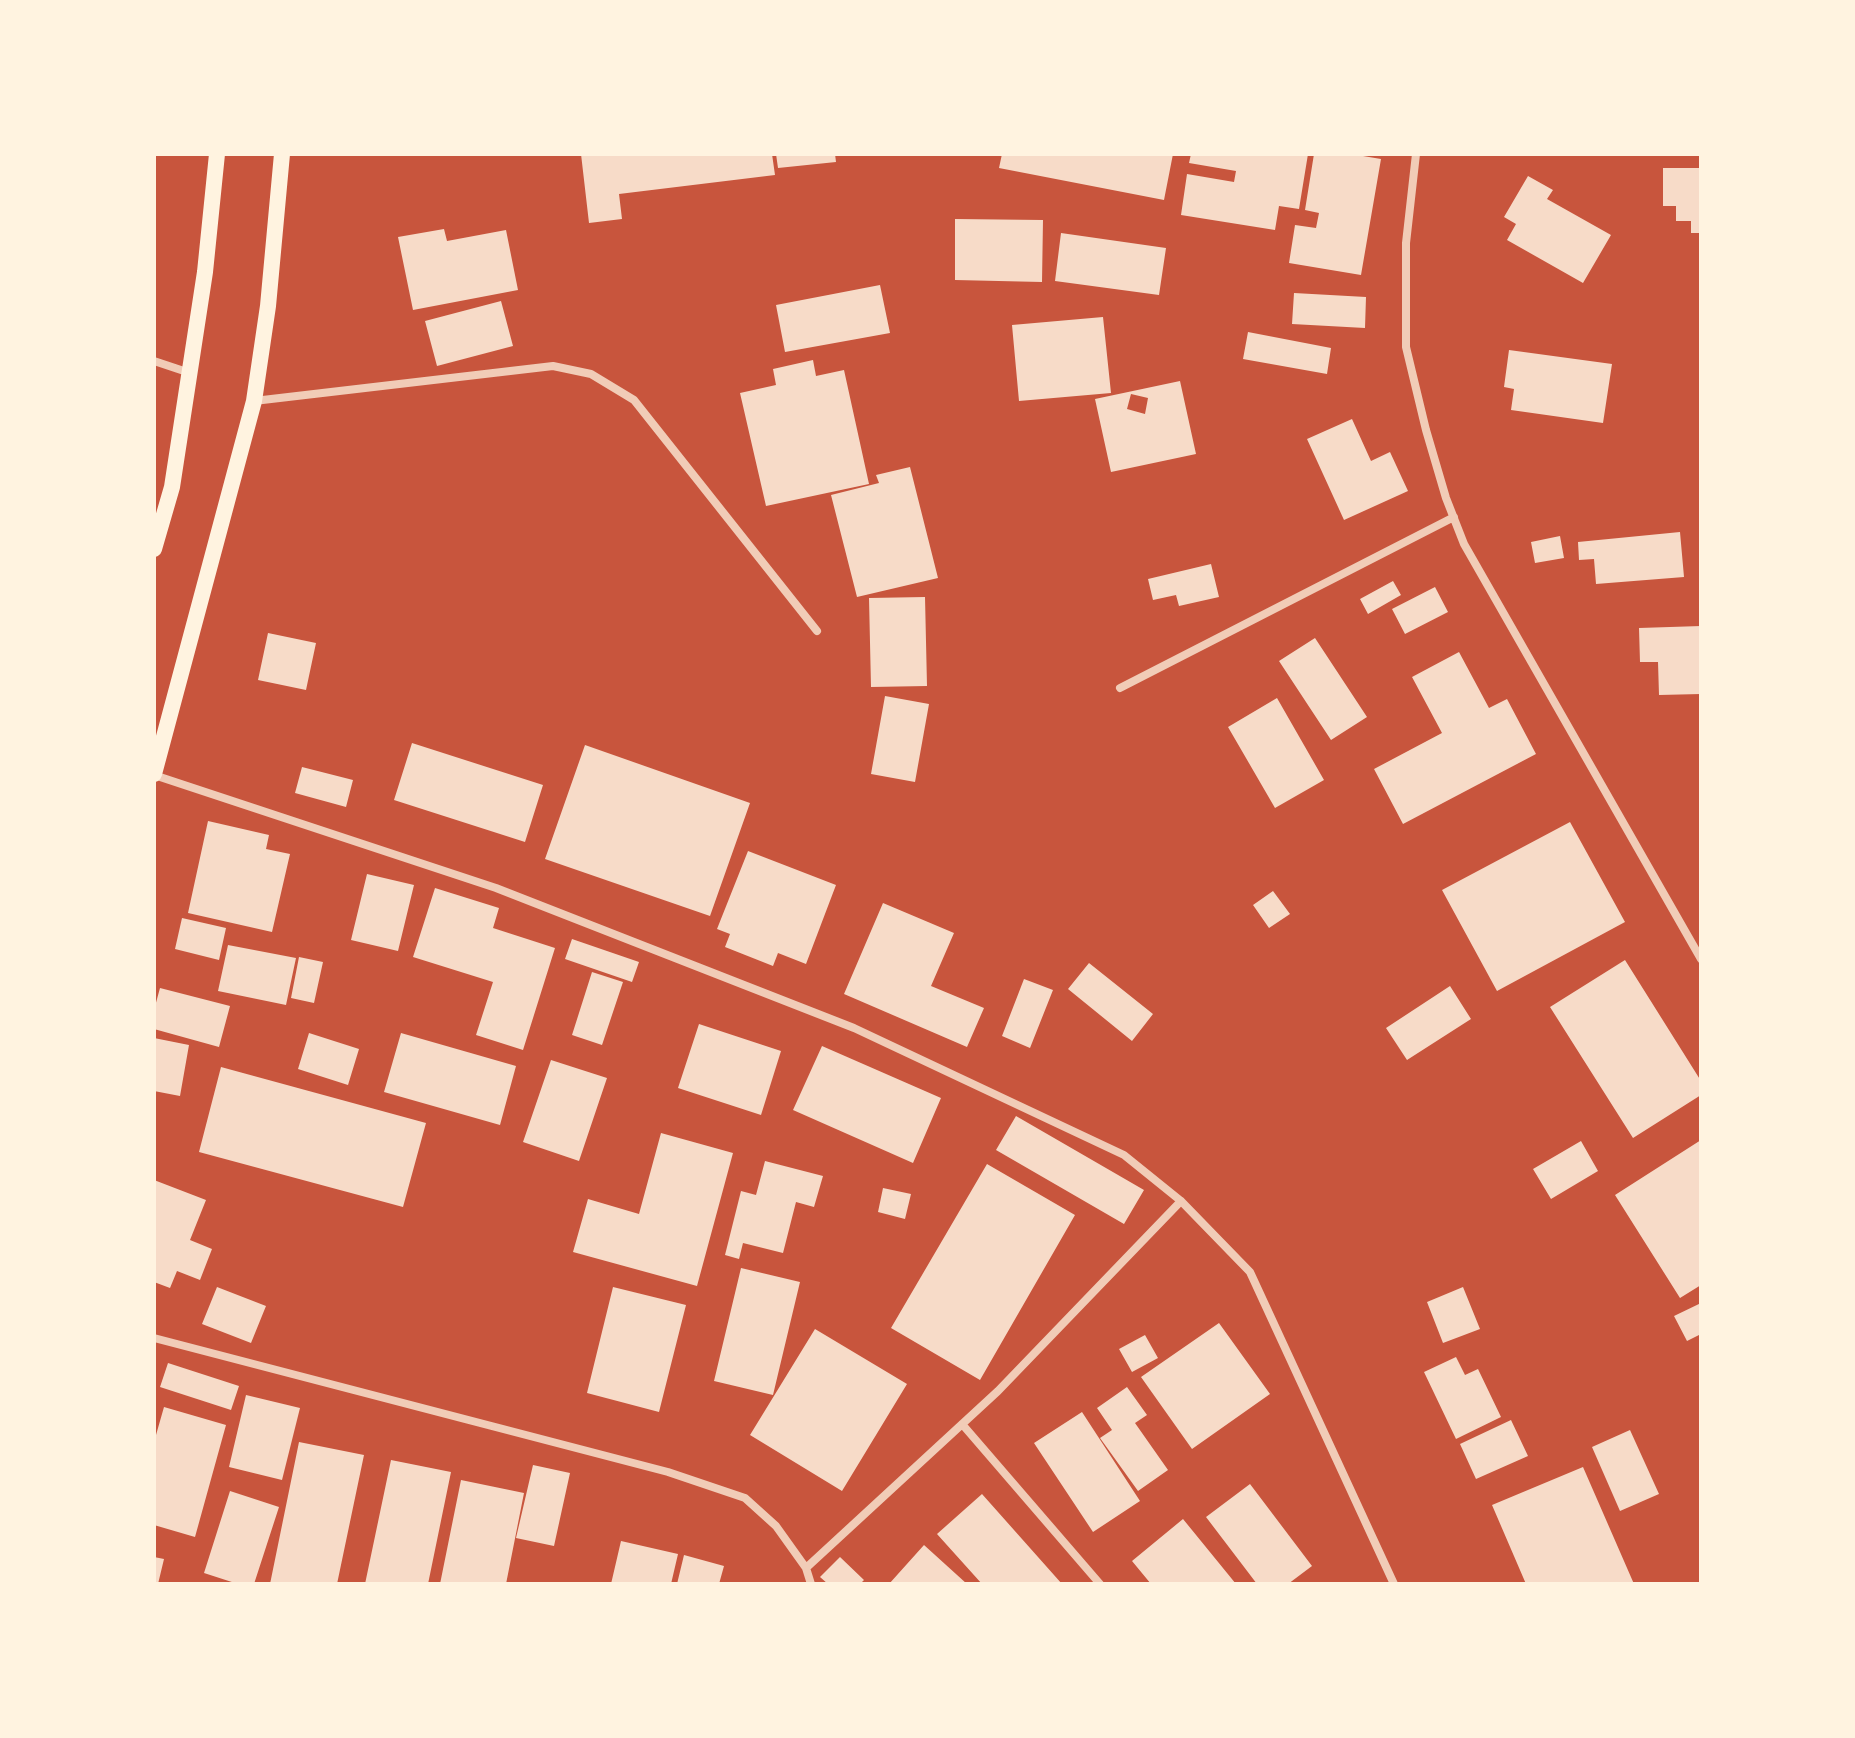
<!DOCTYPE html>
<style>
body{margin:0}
#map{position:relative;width:1855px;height:1738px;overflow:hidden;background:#c8553d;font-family:Mulish,sans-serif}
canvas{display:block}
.frame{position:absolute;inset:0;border:156px solid #fff3e0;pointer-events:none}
</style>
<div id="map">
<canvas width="1855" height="1738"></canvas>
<div class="frame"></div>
</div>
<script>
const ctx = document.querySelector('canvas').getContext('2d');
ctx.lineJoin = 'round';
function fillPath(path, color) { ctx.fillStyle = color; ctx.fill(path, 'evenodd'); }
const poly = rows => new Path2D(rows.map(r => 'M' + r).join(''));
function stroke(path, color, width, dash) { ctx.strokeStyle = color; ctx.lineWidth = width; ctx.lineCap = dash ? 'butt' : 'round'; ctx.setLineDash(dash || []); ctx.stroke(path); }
const building = poly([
 [581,154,772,154,775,175,619,194,622,219,589,223],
 [776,154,835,154,836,162,778,168],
 [1002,154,1173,154,1164,200,999,168],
 [1191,154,1308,154,1299,209,1279,206,1275,230,1181,215,1187,174,1234,182,1236,171,1189,163],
 [1314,154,1351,154,1381,159,1361,275,1289,263,1295,225,1316,228,1319,213,1305,210],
 [1663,168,1701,168,1701,233,1691,233,1691,221,1676,221,1676,206,1663,206],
 [1528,176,1553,190,1547,199,1611,235,1583,283,1507,240,1516,224,1504,217],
 [955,219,1043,220,1042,282,955,280],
 [444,229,447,241,506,230,518,290,413,310,398,237],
 [1061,233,1166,248,1159,295,1055,281],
 [880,285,890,333,785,352,776,305],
 [1294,293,1366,297,1365,328,1292,324],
 [501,301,513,346,437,366,425,321],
 [1103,317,1111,393,1019,401,1012,325],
 [1248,332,1331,348,1327,374,1243,359],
 [1509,350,1612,364,1603,423,1511,410,1514,389,1504,387],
 [813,360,816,376,844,370,869,484,766,506,740,393,776,385,773,369],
 [1180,381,1196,454,1111,472,1095,399],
 [1131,394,1148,398,1145,414,1127,409],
 [1352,419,1371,461,1390,452,1408,491,1344,520,1307,439],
 [910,467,938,578,857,597,831,495,879,483,876,475],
 [1680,532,1684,577,1596,584,1594,559,1579,560,1578,542],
 [1560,536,1564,558,1535,563,1531,542],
 [1211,564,1219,597,1179,606,1176,595,1153,600,1148,579],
 [1393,581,1401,595,1368,614,1360,599],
 [1435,587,1448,612,1405,634,1392,609],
 [925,597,927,686,871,687,869,598],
 [1701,626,1701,694,1659,695,1658,662,1640,662,1639,628],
 [268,633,316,643,306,690,258,680],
 [1315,638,1367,717,1331,740,1279,661],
 [1459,652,1489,708,1507,699,1536,754,1403,824,1374,769,1442,733,1412,677],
 [885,696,929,704,915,782,871,774],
 [1277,698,1324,780,1275,808,1228,727],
 [412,743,543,785,525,842,394,800],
 [585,745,750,803,710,916,545,859],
 [302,767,353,780,346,807,295,793],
 [208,821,269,835,266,849,290,854,272,932,188,913],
 [1570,822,1625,922,1497,991,1442,890],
 [748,851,836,885,806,964,778,953,773,966,725,947,730,934,717,929],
 [367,874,414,885,398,951,351,940],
 [435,888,499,908,493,928,555,948,523,1050,476,1035,493,982,413,957],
 [1273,891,1290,914,1269,928,1253,905],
 [883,903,954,933,931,986,984,1008,967,1047,844,994],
 [182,918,226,928,219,960,175,949],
 [572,939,639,962,632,982,565,959],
 [228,945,296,958,286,1005,218,991],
 [299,957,323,962,314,1003,291,998],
 [1625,960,1701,1081,1701,1095,1633,1138,1550,1007],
 [1089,963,1153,1014,1132,1041,1068,989],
 [592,972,623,982,602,1045,572,1035],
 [1024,979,1053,990,1030,1048,1002,1036],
 [1450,986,1471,1019,1407,1060,1386,1028],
 [160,988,230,1006,219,1047,154,1029,154,1010],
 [699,1024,781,1051,761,1115,678,1088],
 [309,1033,359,1049,348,1085,298,1069],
 [401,1033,516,1066,500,1125,384,1092],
 [154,1038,189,1045,180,1096,154,1091],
 [822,1046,941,1098,913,1163,793,1110],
 [551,1060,607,1078,579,1161,523,1142],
 [221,1067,426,1123,403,1207,199,1152],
 [1016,1116,1144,1190,1124,1224,996,1150],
 [661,1133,733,1153,697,1286,573,1252,588,1199,639,1214],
 [1701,1140,1701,1285,1680,1298,1615,1195],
 [1581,1141,1598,1171,1551,1199,1533,1169],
 [765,1161,823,1176,814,1207,796,1202,783,1253,743,1243,739,1259,725,1255,741,1191,756,1195],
 [987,1164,1075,1215,980,1380,891,1328],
 [154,1180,206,1200,190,1240,212,1249,200,1280,177,1271,170,1288,154,1282],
 [883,1188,911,1194,905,1219,878,1212],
 [741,1268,800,1282,773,1395,714,1381],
 [217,1287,266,1306,251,1343,202,1324],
 [613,1287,686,1305,659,1412,587,1393],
 [1463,1287,1480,1329,1443,1343,1427,1302],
 [1701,1303,1701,1334,1687,1341,1674,1316],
 [1219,1323,1270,1394,1192,1449,1141,1377],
 [815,1329,907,1384,842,1491,750,1435],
 [1145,1335,1158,1358,1132,1372,1119,1349],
 [1456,1357,1465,1375,1478,1369,1501,1417,1456,1439,1424,1372],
 [168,1363,239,1386,231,1410,160,1387],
 [1127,1387,1147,1415,1135,1423,1168,1470,1138,1491,1100,1438,1112,1430,1097,1408],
 [246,1395,300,1408,282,1480,229,1467],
 [164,1407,226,1425,195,1537,154,1525,154,1442],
 [1082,1412,1140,1501,1093,1532,1034,1443],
 [1511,1420,1528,1456,1476,1479,1460,1444],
 [1630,1430,1659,1494,1620,1511,1592,1447],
 [299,1442,364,1455,337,1584,270,1584],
 [391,1460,451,1472,428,1584,365,1584],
 [533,1465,570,1473,554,1546,516,1538],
 [1583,1467,1634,1584,1526,1584,1492,1505],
 [461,1480,524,1493,506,1584,440,1584],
 [1250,1484,1312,1566,1288,1584,1257,1584,1206,1517],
 [230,1491,279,1507,254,1584,238,1584,204,1573],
 [982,1494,1062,1584,982,1584,937,1534],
 [1183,1519,1236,1584,1151,1584,1132,1561],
 [621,1541,678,1554,671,1584,611,1584],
 [924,1545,967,1584,889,1584],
 [684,1555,724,1566,719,1584,677,1584],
 [154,1557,164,1559,158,1584,154,1584],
 [840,1557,864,1580,860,1584,828,1584,820,1577]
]);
const minor = poly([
 [1416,154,1406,243,1406,347,1426,430,1446,498,1464,544,1701,959],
 [154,361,190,373],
 [254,401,553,366,591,374,634,400,817,631],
 [1120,688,1454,517],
 [154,775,496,888,854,1028,1124,1155,1181,1201,1250,1272,1394,1584],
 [154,1338,668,1472,745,1498,776,1526,806,1568,811,1584],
 [962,1424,1100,1584],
 [806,1568,998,1391,1181,1201]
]);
const secondary = poly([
 [154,549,172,487,205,272,217,154],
 [154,774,254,401,268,306,282,154]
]);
fillPath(building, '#f7dbc8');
stroke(minor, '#f1ccb7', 8);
stroke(secondary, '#fff3e0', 16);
</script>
